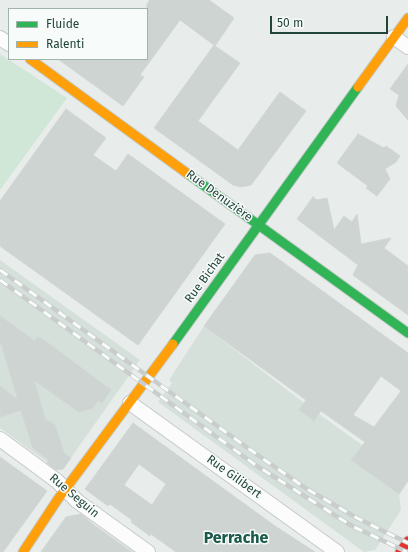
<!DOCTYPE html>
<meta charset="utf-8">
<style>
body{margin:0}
#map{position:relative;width:408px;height:552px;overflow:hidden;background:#e8edeb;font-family:"Fira Sans",sans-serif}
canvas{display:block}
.legend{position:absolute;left:8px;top:8px;width:140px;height:52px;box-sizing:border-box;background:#f7fbf9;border:1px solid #a2b2ad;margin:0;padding:5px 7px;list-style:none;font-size:12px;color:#22443b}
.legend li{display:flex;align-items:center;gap:8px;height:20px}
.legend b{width:20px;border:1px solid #a2b2ad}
.scale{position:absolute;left:270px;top:16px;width:118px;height:18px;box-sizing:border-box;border:2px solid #22443b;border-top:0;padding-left:5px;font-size:12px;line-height:14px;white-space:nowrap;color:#22443b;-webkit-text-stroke:3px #f7fbf9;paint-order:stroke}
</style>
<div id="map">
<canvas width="408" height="552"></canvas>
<ul class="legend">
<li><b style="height:5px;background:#30b455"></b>Fluide</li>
<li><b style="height:5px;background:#ff9f0a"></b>Ralenti</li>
</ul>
<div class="scale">50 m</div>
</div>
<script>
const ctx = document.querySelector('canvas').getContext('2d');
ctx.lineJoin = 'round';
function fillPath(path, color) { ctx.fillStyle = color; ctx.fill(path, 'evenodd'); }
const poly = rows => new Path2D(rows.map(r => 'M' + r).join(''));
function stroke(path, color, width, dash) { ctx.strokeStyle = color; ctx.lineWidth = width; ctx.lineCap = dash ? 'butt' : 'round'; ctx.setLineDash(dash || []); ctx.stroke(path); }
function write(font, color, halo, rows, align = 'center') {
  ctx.font = font + ' "Fira Sans",sans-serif'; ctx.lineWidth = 3; ctx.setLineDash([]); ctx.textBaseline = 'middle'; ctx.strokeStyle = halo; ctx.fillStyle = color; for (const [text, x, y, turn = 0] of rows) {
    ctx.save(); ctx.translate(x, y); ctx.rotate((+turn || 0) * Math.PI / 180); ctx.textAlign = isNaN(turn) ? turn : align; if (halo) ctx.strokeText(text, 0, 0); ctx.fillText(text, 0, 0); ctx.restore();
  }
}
const built = poly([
 [0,260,140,360,63,469,58,470,0,428],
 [204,326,304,403,299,410,314,421,319,414,362,445,351,460,399,494,401,510,375,550,364,552,158,402,172,383,169,380]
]);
const green = poly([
 [0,54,67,98,0,190]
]);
const building = poly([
 [150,0,209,0,234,18,215,46,240,63,198,121,238,150,280,92,306,111,251,185,241,187,233,185,154,128,214,45,180,20,140,75,144,77,123,106,58,59,147,59,147,4,150,0],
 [408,64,408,120,396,106,399,95,390,89,408,64],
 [66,109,106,138,93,155,116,171,128,154,225,224,138,345,0,246,0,201,66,109],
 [358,134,384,148,386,146,400,156,396,162,385,169,390,179,377,196,366,188,368,186,337,163,358,134],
 [313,197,317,200,327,198,334,230,344,216,352,222,357,214,361,244,391,238,384,248,408,266,408,315,353,275,358,265,297,219,313,197],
 [270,253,408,353,408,481,399,494,351,460,365,442,321,411,314,421,299,410,306,400,204,326,255,255,270,253],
 [381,376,401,391,374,427,353,415,381,376],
 [0,316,35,341,37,337,44,340,111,390,102,403,98,400,93,408,79,412,34,380,45,419,55,425,64,453,71,458,63,469,56,470,47,463,49,460,33,448,21,410,0,417,0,386,18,400,2,346,0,344,0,316],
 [133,423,275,526,315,552,176,552,151,534,150,536,131,522,132,520,110,504,108,506,85,489,133,423],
 [139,464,166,484,152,505,124,485,139,464],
 [0,457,47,491,3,552,0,552,0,457],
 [81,514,94,525,132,552,41,552,66,517,81,514]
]);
const street = poly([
 [394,37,408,47],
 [0,38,9,44],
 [130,403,337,552],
 [0,439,57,481,77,501,148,552]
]);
const fast = poly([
 [188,174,408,333],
 [173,344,358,87]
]);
const slow = poly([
 [30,59,188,174],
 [358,87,408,18],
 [23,552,58,499,173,344]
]);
const jam = poly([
 [400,552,408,541]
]);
const rail = poly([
 [0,270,259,456,307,489,357,518,408,543],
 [0,280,257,466,352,526,407,552]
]);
const streetNames = [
 ["Rue Denuzière",219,196,36],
 ["Rue Bichat",205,278,-54],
 ["Rue Gilibert",234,477,36],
 ["Rue Seguin",74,496,40]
];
const districtNames = [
 ["Perrache",236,539]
];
fillPath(built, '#d5e0db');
fillPath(green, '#d0e7d7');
fillPath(building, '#ced4d2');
stroke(building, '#d0d6d4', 1);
stroke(street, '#c5cac8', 16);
stroke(fast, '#c3cbc8', 11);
stroke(slow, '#c3cbc8', 11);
stroke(jam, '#c3cbc8', 11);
stroke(street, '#fcfcfc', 14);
stroke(fast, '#30b455', 9);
stroke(slow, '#ff9f0a', 9);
stroke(jam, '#e5322d', 9);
stroke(rail, '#c9cdcc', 4.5);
stroke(rail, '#f7fbf9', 3, [9]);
write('12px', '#22443b', '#f7fbf9', streetNames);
write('bold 16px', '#1b594a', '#f7fbf9', districtNames);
</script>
